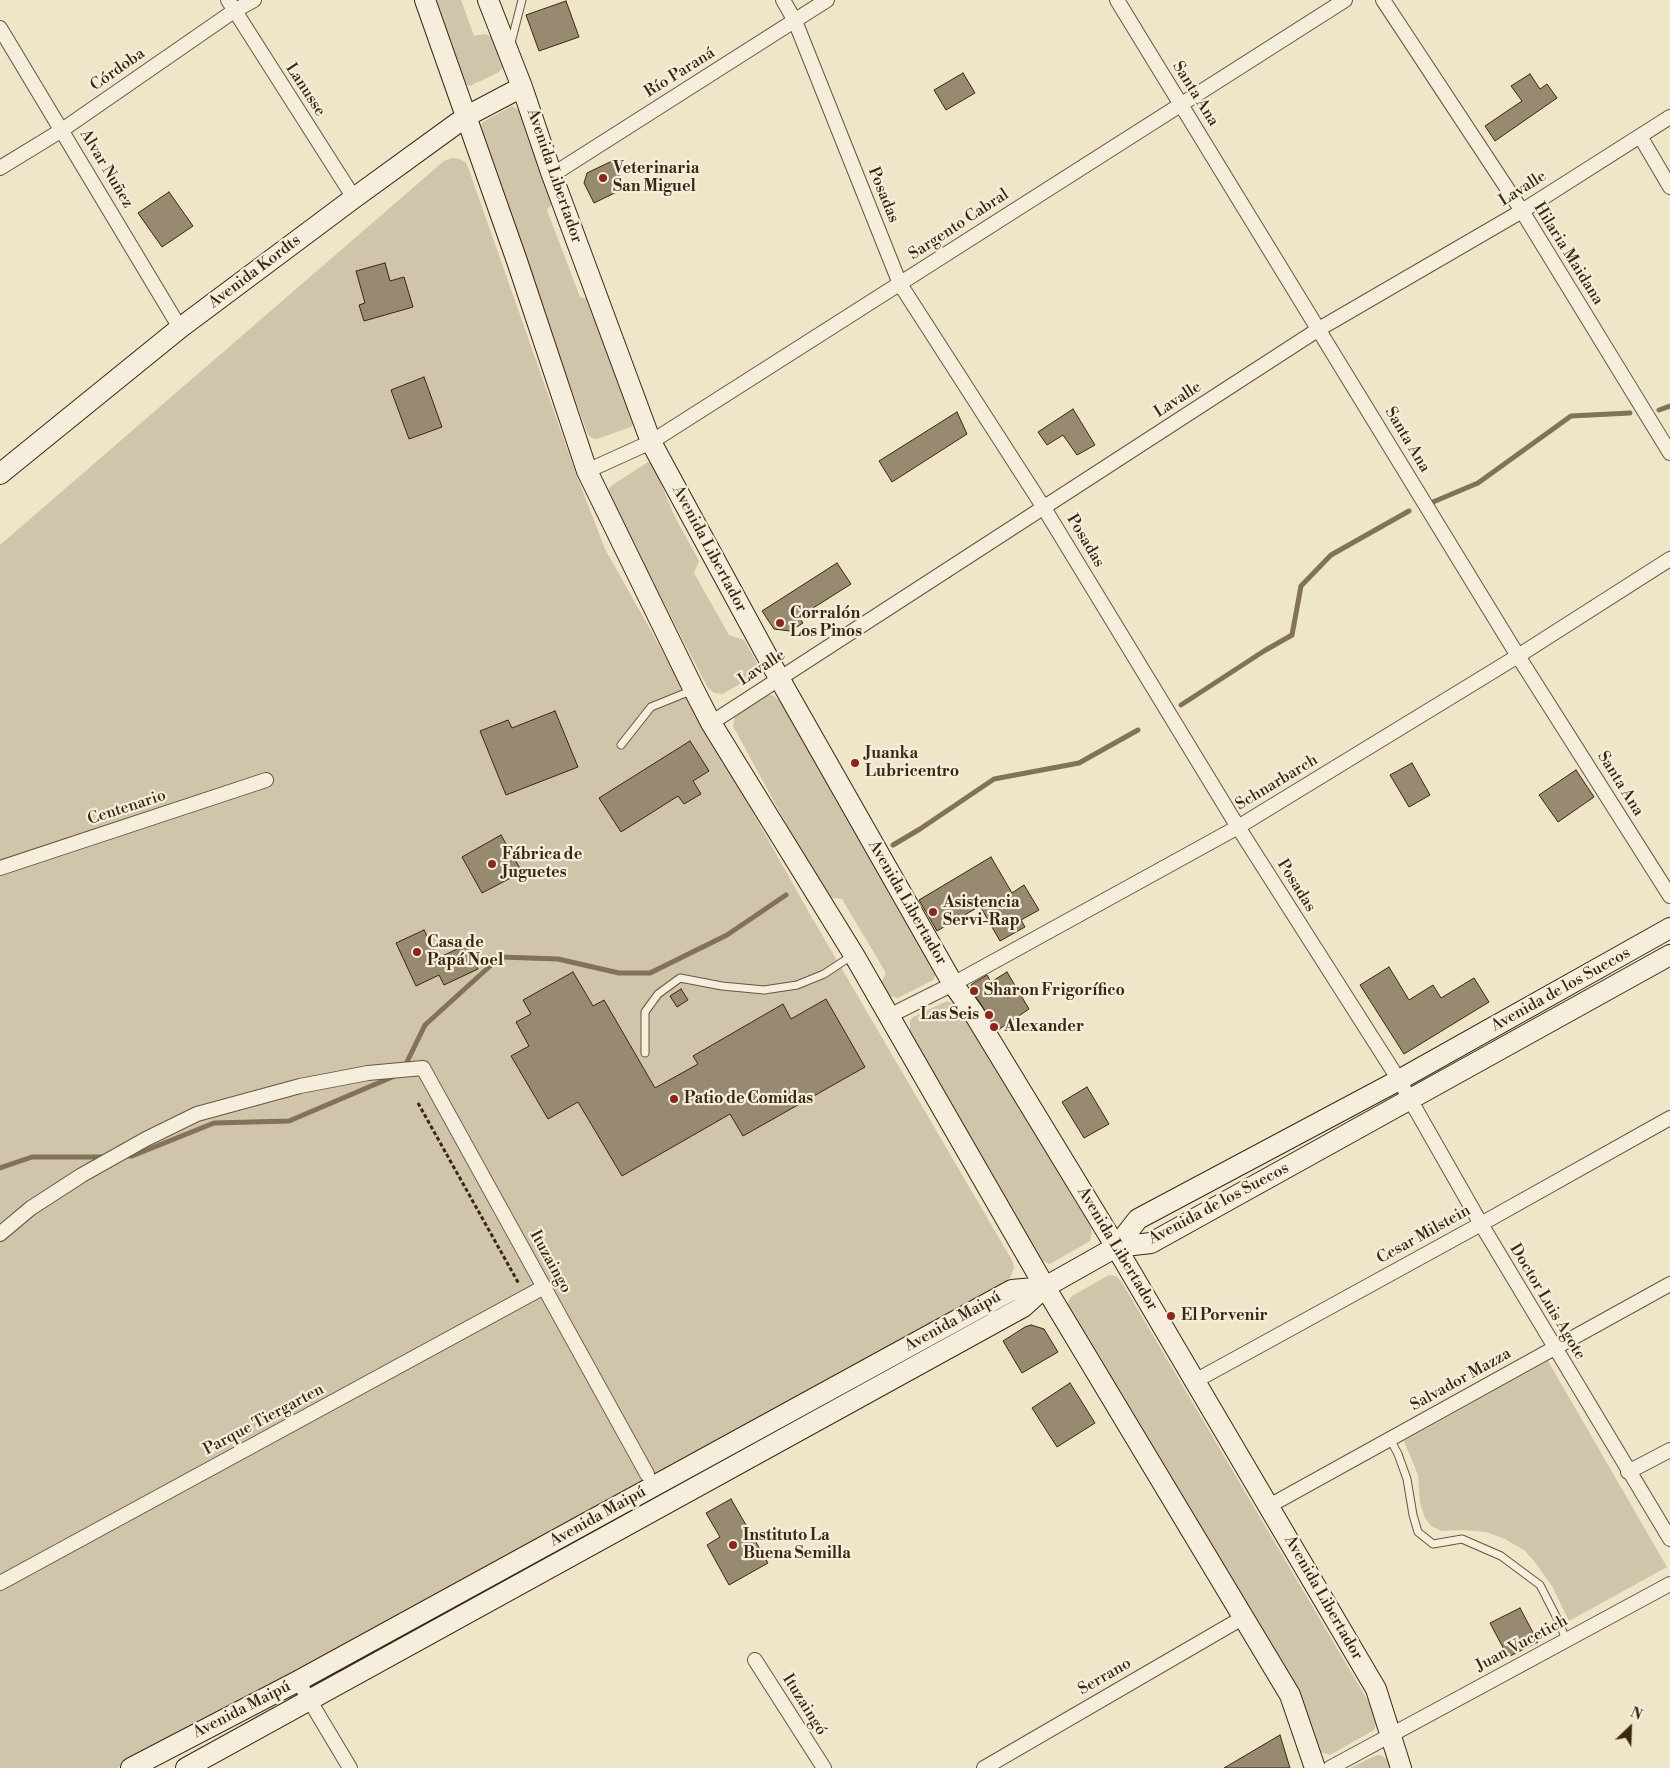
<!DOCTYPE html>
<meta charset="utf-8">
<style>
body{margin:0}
#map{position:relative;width:1670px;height:1768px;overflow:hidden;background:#efe5c9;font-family:"Libre Bodoni",serif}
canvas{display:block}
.north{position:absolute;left:1605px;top:1703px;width:50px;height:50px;-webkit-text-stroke:4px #f5eedc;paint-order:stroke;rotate:24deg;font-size:14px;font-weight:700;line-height:20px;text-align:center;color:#3a2710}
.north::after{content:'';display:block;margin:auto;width:18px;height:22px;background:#3a2710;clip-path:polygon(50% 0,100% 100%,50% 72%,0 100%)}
</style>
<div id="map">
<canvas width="1670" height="1768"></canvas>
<div class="north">N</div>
</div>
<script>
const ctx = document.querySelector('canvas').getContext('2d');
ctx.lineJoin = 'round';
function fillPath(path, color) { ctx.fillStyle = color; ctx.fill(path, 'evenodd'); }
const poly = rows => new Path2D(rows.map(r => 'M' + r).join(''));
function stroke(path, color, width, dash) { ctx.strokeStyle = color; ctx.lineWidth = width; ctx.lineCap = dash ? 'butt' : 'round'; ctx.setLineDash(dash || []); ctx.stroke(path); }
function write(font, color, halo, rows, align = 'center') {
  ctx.font = font + ' "Libre Bodoni",serif'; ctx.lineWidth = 4.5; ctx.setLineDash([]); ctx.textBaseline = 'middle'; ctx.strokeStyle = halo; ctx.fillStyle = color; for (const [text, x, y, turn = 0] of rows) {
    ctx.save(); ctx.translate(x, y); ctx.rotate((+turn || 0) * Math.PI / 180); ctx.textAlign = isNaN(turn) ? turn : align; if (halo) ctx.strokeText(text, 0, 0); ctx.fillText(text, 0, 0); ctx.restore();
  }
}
const green = poly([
 [433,0,461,0,474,36,485,34,491,36,495,40,504,65,499,72,470,86,464,84],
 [512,106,522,112,553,202,547,210,580,297,590,300,634,422,631,427,597,439,592,438,588,435,479,134,479,128,483,122],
 [452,158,460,159,466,163,469,170,576,474,605,549,811,916,1013,1262,1014,1268,1010,1278,1006,1281,572,1520,117,1768,0,1768,0,545,444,161],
 [648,462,651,463,655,469,674,515,699,561,694,573,729,635,744,640,757,663,757,670,753,677,722,694,714,693,708,688,609,498,609,489,611,486],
 [770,695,774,696,781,702,936,968,936,975,933,980,898,998,889,996,881,983,886,973,842,899,826,897,733,726,735,715,765,696],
 [947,1001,957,1005,960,1008,1091,1228,1092,1232,1090,1241,1050,1264,1040,1260,910,1033,910,1021,913,1017],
 [1109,1275,1116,1276,1121,1281,1378,1718,1374,1730,1330,1755,1320,1752,1068,1307,1068,1302,1072,1296],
 [1548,1361,1667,1567,1569,1621,1552,1586,1534,1561,1524,1550,1505,1539,1486,1532,1463,1530,1441,1531,1431,1526,1425,1518,1420,1503,1418,1475,1404,1441],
 [1377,1755,1382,1756,1390,1761,1394,1768,1350,1768]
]);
const stream = poly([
 [1659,410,1670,406],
 [1433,502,1478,483,1571,416,1630,413],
 [1181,705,1264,651,1292,635,1301,586,1331,555,1409,511],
 [893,845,920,829,994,779,1079,763,1138,730],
 [404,1068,425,1025,500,957,558,959,619,973,650,973,727,935,786,895],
 [124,1156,132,1156,214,1123,289,1121,397,1075],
 [0,1168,32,1157,105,1157]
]);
const building = poly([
 [566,1,579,37,539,51,526,15,566,1],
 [963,73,975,93,946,110,934,90,963,73],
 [1530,74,1540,89,1547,84,1557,98,1495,141,1485,126,1522,101,1511,86,1530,74],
 [612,161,625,188,594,203,584,183,587,173,612,161],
 [169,192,193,226,162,247,138,213,169,192],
 [385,263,390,281,404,277,413,307,364,321,359,305,365,303,356,271,385,263],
 [424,377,442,427,409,439,391,390,424,377],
 [1073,409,1095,445,1077,455,1063,435,1047,445,1038,432,1073,409],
 [957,412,967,434,892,482,879,461,957,412],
 [837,563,851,584,799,617,803,623,790,631,774,629,762,611,837,563],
 [555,711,578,767,506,795,480,731,508,720,512,728,555,711],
 [690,741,709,771,693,781,701,794,684,804,678,796,621,832,599,798,690,741],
 [1412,763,1430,795,1409,807,1390,775,1412,763],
 [1576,770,1594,797,1558,822,1539,795,1576,770],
 [501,835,522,872,482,893,462,857,501,835],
 [991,857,1012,893,1024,885,1039,910,1021,920,1025,927,1000,941,980,906,937,931,919,900,991,857],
 [424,930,438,958,466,945,478,969,444,985,439,975,416,986,396,943,424,930],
 [1389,967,1409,1000,1433,985,1441,998,1474,978,1489,1002,1404,1054,1360,985,1389,967],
 [573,972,593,1006,604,1000,655,1088,698,1064,693,1056,783,1004,791,1019,826,999,865,1067,743,1136,730,1114,622,1176,578,1102,548,1119,511,1056,529,1046,516,1022,531,1014,523,1000,573,972],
 [1007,972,1029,1009,998,1030,970,988,972,984,987,975,991,982,1007,972],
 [681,989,688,1000,677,1007,670,996,681,989],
 [1087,1087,1109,1124,1084,1138,1062,1102,1087,1087],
 [1031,1325,1044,1329,1058,1352,1022,1373,1003,1341,1025,1327,1031,1325],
 [1070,1383,1095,1423,1057,1447,1032,1408,1070,1383],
 [731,1499,768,1563,729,1585,707,1545,720,1537,706,1513,731,1499],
 [1520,1608,1538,1642,1508,1657,1490,1623,1520,1608],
 [1280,1735,1290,1768,1224,1768,1280,1735]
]);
const path = poly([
 [418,1103,519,1284]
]);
const service = poly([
 [511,43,522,0],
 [621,745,651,707,693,690],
 [645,1053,645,1012,658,994,680,978,722,986,764,990,797,985,824,974,853,955],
 [1390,1439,1398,1454,1407,1479,1413,1515,1418,1532,1433,1544,1462,1539,1501,1556,1540,1585,1560,1624,1566,1640]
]);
const minor = poly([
 [228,0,354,198],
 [783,0,795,21,900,284,1044,508,1238,827,1399,1080,1481,1224,1670,1539],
 [1117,0,1518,656,1670,896],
 [1383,0,1522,211,1670,453],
 [0,28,180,328],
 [1640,136,1670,187],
 [0,168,62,130,234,11,254,0],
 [552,175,827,0],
 [587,471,651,442,1345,0],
 [711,723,1319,329,1522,211,1670,117],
 [0,868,266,780],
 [889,1016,953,984,1238,827,1518,656,1670,559],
 [0,1234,31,1208,82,1175,146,1139,197,1114,300,1086,368,1073,423,1068,647,1474],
 [1195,1381,1481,1224,1670,1118],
 [1628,1472,1670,1450],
 [1269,1506,1670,1284],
 [0,1583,544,1287],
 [755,1660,824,1768],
 [298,1681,350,1768],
 [984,1768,1244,1617],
 [1330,1768,1670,1584]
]);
const secondary = poly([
 [425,0,517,261,587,471,694,690,711,723,854,955,1045,1287,1290,1695,1315,1768],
 [488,0,522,87,552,175,651,442,779,678,953,984,973,1012,1116,1247,1376,1689,1401,1768],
 [0,474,180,328,354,198,467,116,522,87],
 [1116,1247,1151,1243,1670,955],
 [131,1768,298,1681,1012,1290,1045,1287],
 [186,1768,1023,1307,1045,1287,1116,1247,1138,1219,1399,1080,1670,928]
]);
const markers = [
 [603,178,5,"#8f2418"],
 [780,623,5,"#8f2418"],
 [855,763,5,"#8f2418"],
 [492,864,5,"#8f2418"],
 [933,912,5,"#8f2418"],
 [417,952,5,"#8f2418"],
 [974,991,5,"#8f2418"],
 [989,1015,5,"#8f2418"],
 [994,1027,5,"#8f2418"],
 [674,1099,5,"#8f2418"],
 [1171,1316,5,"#8f2418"],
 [733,1545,5,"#8f2418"]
];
const streetNames = [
 ["Córdoba",118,70,-35],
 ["Río Paraná",680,73,-32],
 ["Lanusse",305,90,57],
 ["Santa Ana",1195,94,58],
 ["Alvar Nuñez",106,169,59],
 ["Avenida Libertador",554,176,71],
 ["Lavalle",1523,189,-32],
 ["Posadas",883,195,68],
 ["Sargento Cabral",959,225,-33],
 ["Hilaria Maidana",1568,254,58],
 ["Avenida Kordts",255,272,-37],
 ["Lavalle",1178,400,-33],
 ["Santa Ana",1407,440,59],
 ["Posadas",1085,541,59],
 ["Avenida Libertador",709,549,62],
 ["Lavalle",762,668,-33],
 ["Schnarbarch",1277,783,-31],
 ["Santa Ana",1620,784,58],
 ["Centenario",127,808,-18],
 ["Posadas",1296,886,58],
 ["Avenida Libertador",907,903,60],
 ["Avenida de los Suecos",1561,990,-29],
 ["Avenida de los Suecos",1219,1204,-28],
 ["Cesar Milstein",1424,1235,-29],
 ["Avenida Libertador",1117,1249,59],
 ["Ituzaingo",550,1262,61],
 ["Doctor Luis Agote",1547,1302,59],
 ["Avenida Maipú",953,1322,-29],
 ["Salvador Mazza",1461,1380,-29],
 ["Parque Tiergarten",264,1420,-28],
 ["Avenida Maipú",598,1517,-29],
 ["Avenida Libertador",1323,1598,60],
 ["Juan Vucetich",1522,1644,-28],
 ["Serrano",1105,1677,-30],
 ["Ituzaingó",804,1705,58],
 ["Avenida Maipú",242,1710,-27]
];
const poiNames = [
 ["Veterinaria",613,169],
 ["San Miguel",613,187],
 ["Corralón",790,614],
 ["Los Pinos",790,632],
 ["Juanka",865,754],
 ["Lubricentro",865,772],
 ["Fábrica de",502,855],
 ["Juguetes",502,873],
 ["Asistencia",943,903],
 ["Servi-Rap",943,921],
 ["Casa de",427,943],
 ["Papá Noel",427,961],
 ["Sharon Frigorífico",984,991],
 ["Las Seis",979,1015,"right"],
 ["Alexander",1004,1027],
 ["Patio de Comidas",684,1099],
 ["El Porvenir",1181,1316],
 ["Instituto La",743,1536],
 ["Buena Semilla",743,1554]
];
fillPath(green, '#d0c5aa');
stroke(stream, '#817259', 5);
fillPath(building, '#988a70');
stroke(building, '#3a2710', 1);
stroke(service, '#67563e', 9);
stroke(minor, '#67563e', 16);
stroke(secondary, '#3a2710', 22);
stroke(path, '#3a2710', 3, [4, 2.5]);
stroke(service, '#f5eedc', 7);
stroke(minor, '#f5eedc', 14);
stroke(secondary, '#f5eedc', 20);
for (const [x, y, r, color] of markers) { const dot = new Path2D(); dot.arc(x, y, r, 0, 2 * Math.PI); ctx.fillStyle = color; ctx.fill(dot); stroke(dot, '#f5eedc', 2); }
write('16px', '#3a2710', '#f5eedc', streetNames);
write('bold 16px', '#3a2710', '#f5eedc', poiNames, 'left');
</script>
